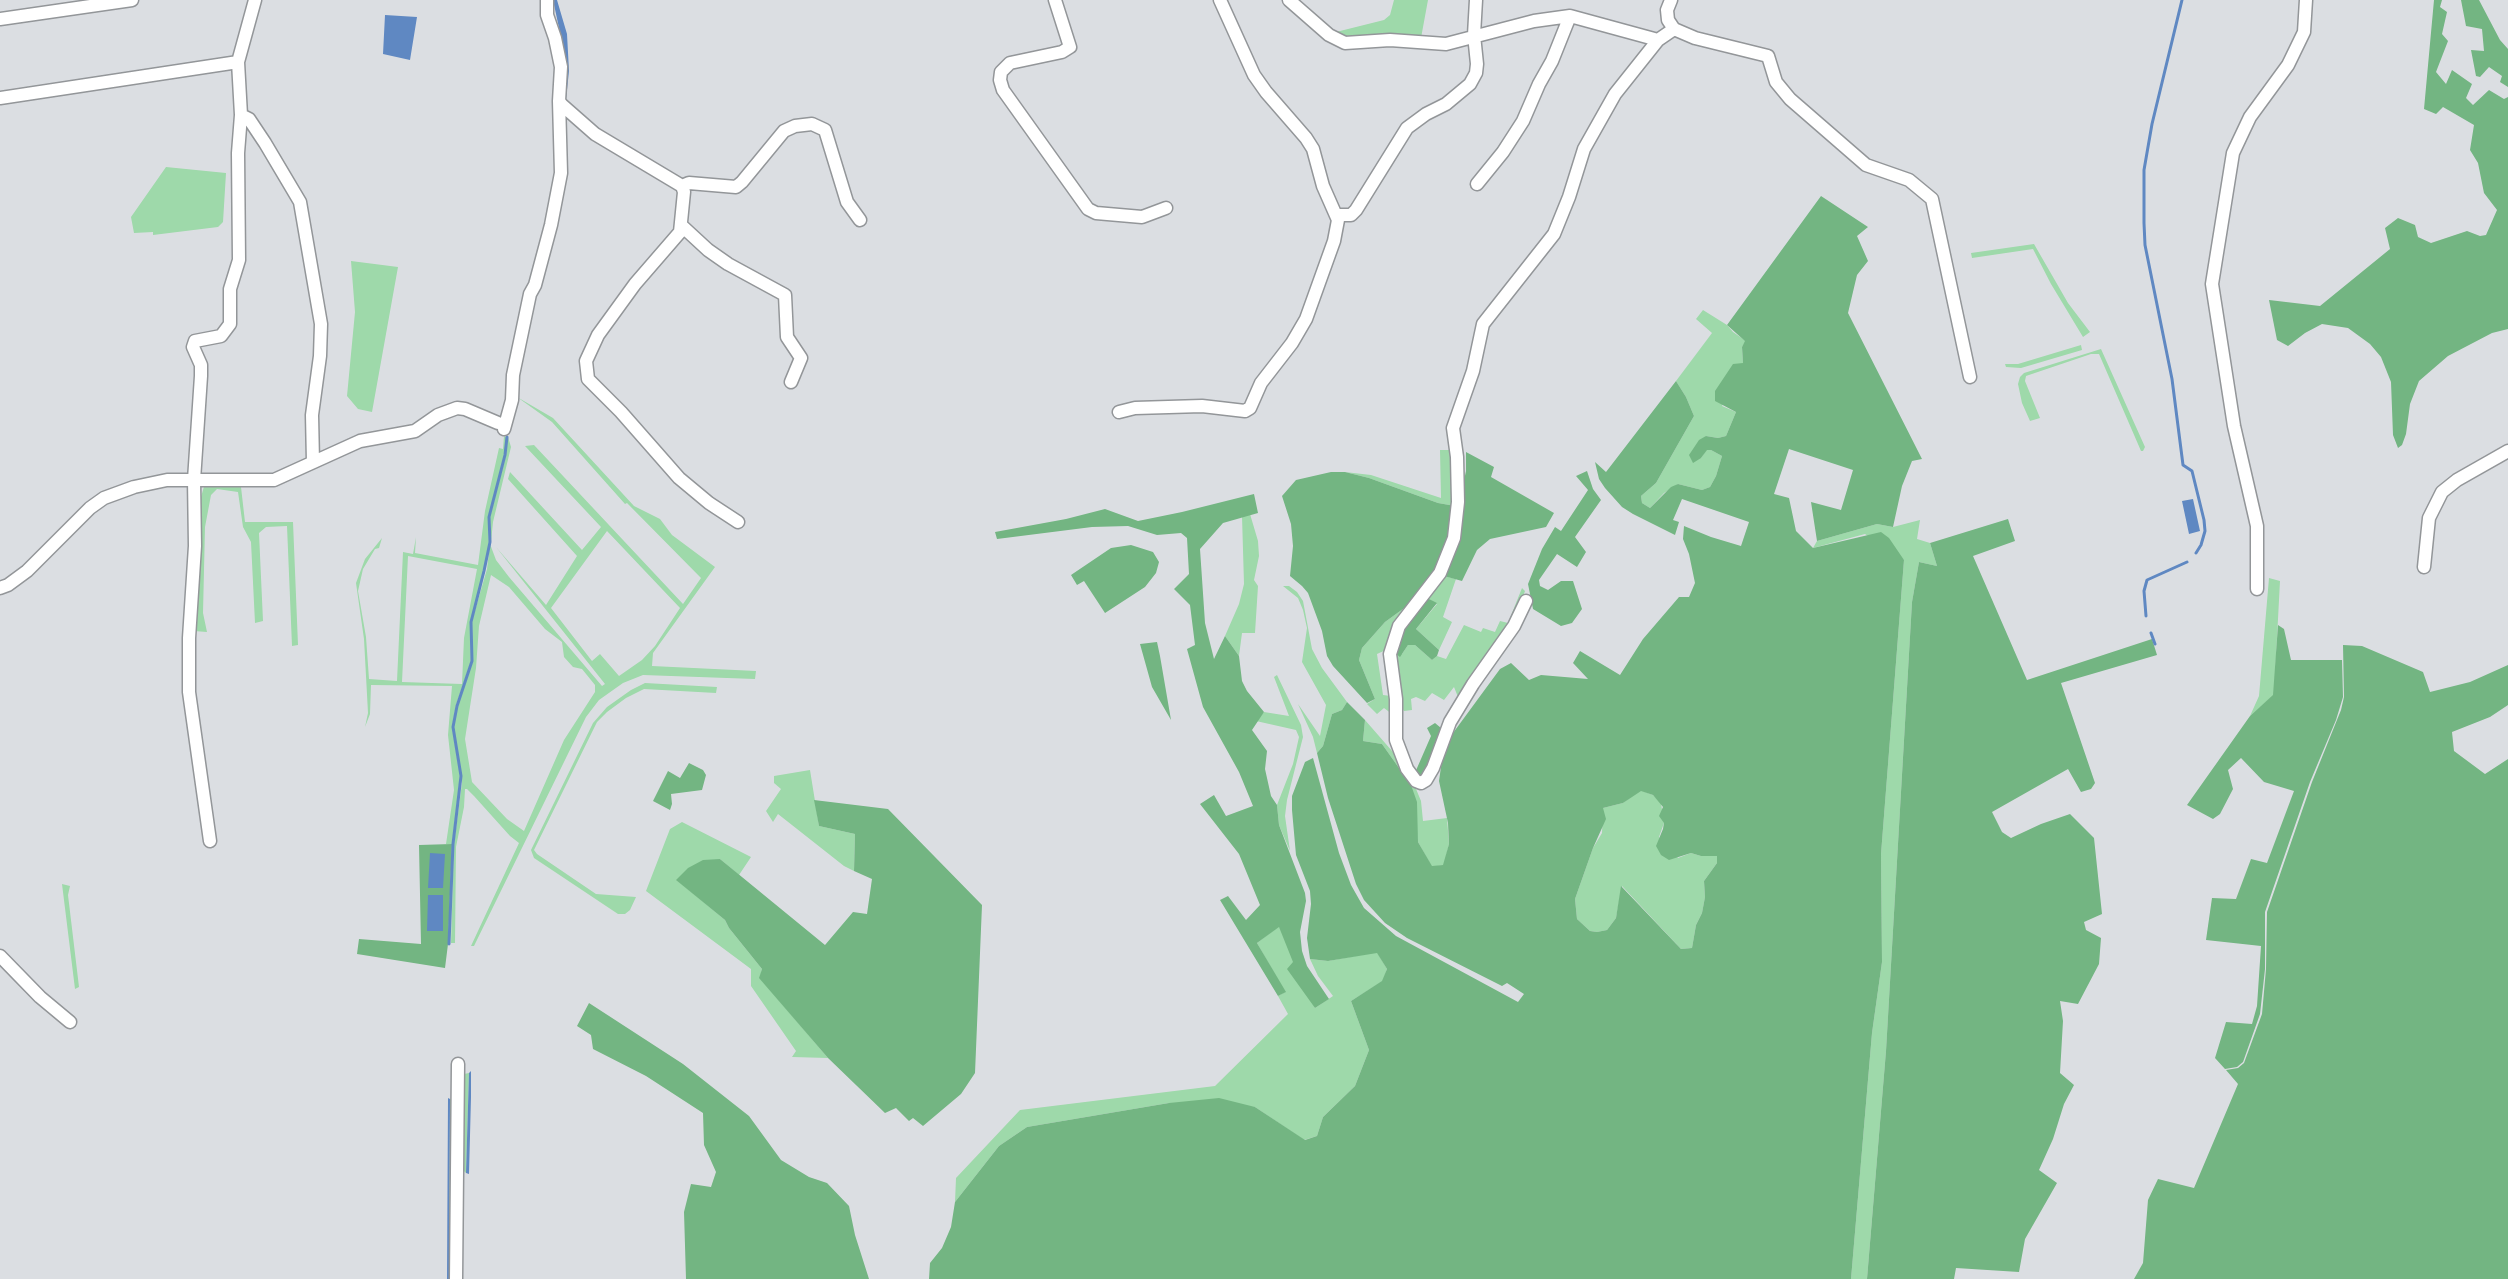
<!DOCTYPE html>
<style>
body{margin:0}
canvas{display:block;background:#dbdee2}
</style>
<canvas width="2508" height="1279"></canvas>
<script>
const ctx = document.querySelector('canvas').getContext('2d');
ctx.lineJoin = 'round';
function fillPath(path, color) { ctx.fillStyle = color; ctx.fill(path, 'evenodd'); }
const poly = rows => new Path2D(rows.map(r => 'M' + r).join(''));
function stroke(path, color, width, dash) { ctx.strokeStyle = color; ctx.lineWidth = width; ctx.lineCap = dash ? 'butt' : 'round'; ctx.setLineDash(dash || []); ctx.stroke(path); }
const green = poly([
 [1394,0,1428,0,1421,38,1351,40,1336,32,1384,20,1390,15],
 [166,167,226,173,223,222,218,227,153,235,153,232,134,233,131,217],
 [2034,244,2068,303,2090,332,2083,337,2051,284,2033,249,1972,258,1971,253],
 [351,261,398,267,372,412,358,409,347,396,355,312],
 [1703,310,1727,325,1733,332,1746,341,1742,347,1743,363,1722,406,1736,412,1726,436,1718,438,1706,436,1701,458,1706,450,1711,450,1722,456,1716,476,1710,487,1702,490,1678,484,1664,493,1650,508,1642,503,1641,496,1656,483,1694,416,1686,397,1676,381,1712,333,1696,319],
 [2081,345,2082,350,2021,368,2006,367,2005,364,2018,364],
 [2101,349,2145,447,2143,451,2141,451,2099,354,2091,354,2026,376,2025,381,2040,418,2030,421,2022,403,2018,384,2020,377,2024,373],
 [517,397,553,418,634,506,660,519,672,535,715,567,653,653,652,666,756,671,755,679,643,675,623,683,599,700,586,717,474,946,471,946,519,843,510,836,474,796,467,789,465,789,464,807,456,847,455,943,451,943,454,844,462,783,453,726,458,705,473,661,472,621,487,569,490,544,496,560,509,577,602,686,605,684,496,547,546,605,577,556,508,479,510,472,582,550,601,527,525,446,534,445,683,604,701,578,627,503,625,504,552,422],
 [607,531,680,608,655,646,642,660,619,676,600,654,592,661,551,608],
 [491,575,509,587,545,629,562,642,564,657,573,667,582,669,595,685,595,692,564,740,524,831,507,819,472,782,465,739,476,668,479,626],
 [504,436,506,437,505,455,488,517,489,542,484,571,470,622,471,661,456,705,452,727,460,776,452,844,446,844,454,790,448,735,452,686,371,685,370,714,365,727,368,713,364,639,356,583,365,559,382,538,379,548,375,549,363,569,358,591,366,637,369,679,397,681,403,552,413,554,416,537,415,553,478,565,485,511,499,448,503,449],
 [408,556,477,569,464,638,462,684,402,682],
 [508,437,511,447,493,522,491,542,490,517,506,455],
 [1440,450,1450,450,1455,506,1438,503,1369,478,1345,472,1371,475,1441,498],
 [205,483,241,487,245,522,293,522,298,645,292,646,287,526,266,527,259,533,263,621,255,623,251,542,243,527,238,492,217,489,211,495,205,527,203,613,207,632,194,631,201,497],
 [1250,514,1258,541,1259,556,1254,580,1258,586,1255,633,1242,633,1239,656,1225,636,1239,604,1244,584,1242,516],
 [1920,520,1917,539,1930,543,1937,566,1919,562,1912,602,1886,1051,1867,1279,1851,1279,1872,1033,1882,962,1881,854,1904,560,1865,534,1813,548,1817,541,1877,524,1893,527],
 [1444,576,1456,579,1443,617,1452,622,1439,650,1416,629,1437,604,1427,598],
 [2269,578,2280,581,2274,695,2250,716,2259,696],
 [1283,586,1289,586,1297,592,1303,601,1312,649,1322,668,1347,702,1342,710,1332,714,1323,746,1317,753,1313,737,1298,704,1320,736,1326,705,1302,662,1307,628,1303,610,1298,598],
 [1522,588,1525,591,1515,619,1458,697,1454,687,1444,700,1432,693,1425,701,1416,697,1411,699,1412,710,1404,711,1400,705,1394,652,1402,654,1408,645,1415,645,1432,660,1437,656,1446,659,1464,625,1481,632,1483,628,1495,632,1500,621,1508,623],
 [1407,606,1388,649,1377,654,1383,695,1391,696,1392,714,1384,708,1377,714,1367,704,1375,699,1359,660,1362,648,1385,622],
 [1277,675,1301,725,1303,737,1287,800,1285,816,1290,851,1279,825,1277,805,1293,764,1299,737,1296,730,1256,721,1264,712,1289,716,1274,677],
 [645,683,717,687,716,693,644,689,626,698,607,712,597,722,534,850,537,854,596,894,636,897,630,910,625,914,618,914,534,858,531,850,593,723,607,707,631,690],
 [1365,720,1399,759,1414,784,1421,801,1423,821,1447,818,1449,844,1444,865,1432,867,1418,842,1411,785,1382,744,1363,741],
 [810,770,819,826,855,834,854,871,844,866,778,814,773,822,766,811,781,789,774,783,774,776],
 [1640,790,1653,795,1661,803,1664,823,1659,837,1678,858,1691,853,1701,856,1717,856,1717,863,1704,881,1705,897,1702,913,1696,925,1692,948,1681,949,1622,886,1616,918,1607,930,1597,932,1590,931,1577,919,1575,899,1593,848,1602,833,1603,808,1623,803],
 [682,822,751,857,739,875,720,859,677,880,725,920,729,928,762,969,760,978,828,1058,792,1057,796,1051,751,986,751,969,646,891,670,829],
 [62,884,70,886,68,895,79,987,75,989],
 [1279,926,1315,1008,1333,996,1318,976,1310,959,1328,961,1377,952,1387,969,1383,981,1351,1001,1369,1050,1355,1086,1323,1117,1317,1136,1304,1140,1255,1107,1169,1103,1027,1127,999,1146,955,1202,956,1178,1020,1110,1215,1086,1288,1014,1278,996,1285,992,1257,943],
 [469,1073,466,1173,463,1170,464,1074],
 [450,1099,453,1099,451,1279,449,1279]
]);
const forest = poly([
 [2434,0,2442,0,2440,7,2447,12,2442,34,2448,41,2436,72,2446,84,2452,70,2472,84,2466,98,2473,105,2489,90,2504,99,2508,97,2508,329,2492,333,2448,356,2419,381,2410,404,2406,434,2402,445,2398,448,2393,435,2391,382,2381,357,2370,344,2348,328,2322,324,2305,333,2288,346,2277,340,2269,300,2320,306,2390,249,2385,228,2398,218,2415,225,2418,237,2431,243,2467,231,2480,236,2486,235,2497,210,2484,193,2478,163,2470,150,2474,125,2443,107,2436,114,2424,109],
 [2461,0,2479,0,2500,40,2508,49,2508,87,2500,82,2502,76,2489,67,2480,77,2476,76,2471,50,2484,51,2482,29,2466,26],
 [1821,196,1868,227,1857,236,1868,261,1857,275,1848,313,1922,459,1912,461,1902,486,1893,527,1877,524,1817,541,1811,502,1841,510,1853,470,1789,449,1774,494,1789,498,1796,531,1813,548,1881,532,1889,538,1904,560,1881,854,1882,962,1872,1033,1851,1279,929,1279,930,1263,942,1248,951,1227,955,1202,999,1146,1027,1127,1169,1103,1219,1098,1255,1107,1305,1140,1317,1136,1323,1117,1355,1086,1369,1050,1351,1001,1382,981,1387,969,1377,953,1328,961,1310,959,1307,938,1311,904,1310,891,1296,855,1292,810,1292,796,1305,762,1313,758,1339,853,1351,885,1364,908,1396,936,1518,1002,1524,994,1507,983,1502,986,1407,938,1385,923,1364,900,1356,884,1328,798,1317,753,1323,746,1332,714,1342,710,1347,702,1365,720,1363,741,1382,744,1411,785,1417,802,1418,842,1432,866,1443,865,1449,844,1448,823,1439,781,1442,760,1453,733,1500,669,1511,663,1529,680,1541,675,1588,679,1573,663,1580,651,1620,675,1643,639,1679,597,1689,597,1695,583,1689,554,1683,539,1684,526,1711,537,1741,546,1749,522,1682,499,1673,520,1679,522,1675,535,1633,514,1622,507,1605,488,1599,479,1595,462,1606,472,1676,381,1686,397,1694,416,1656,483,1641,496,1642,503,1650,508,1671,487,1678,484,1702,490,1710,487,1716,476,1722,456,1711,450,1707,450,1701,458,1693,463,1689,455,1699,440,1706,436,1718,438,1726,436,1736,412,1715,401,1715,391,1733,364,1743,363,1742,347,1745,341,1727,325],
 [1641,791,1653,795,1663,807,1659,816,1664,823,1663,829,1656,846,1661,855,1669,860,1691,853,1701,856,1717,856,1717,863,1704,881,1705,897,1702,913,1696,925,1692,948,1681,949,1621,886,1616,918,1607,930,1597,932,1590,931,1577,919,1575,899,1593,848,1606,819,1603,808,1623,803],
 [1466,452,1494,467,1491,477,1554,513,1546,527,1490,539,1477,550,1462,581,1444,576,1466,471],
 [1587,471,1593,489,1601,500,1575,537,1586,552,1577,567,1557,554,1539,580,1540,586,1548,590,1561,581,1573,581,1582,609,1572,623,1561,626,1533,609,1528,584,1542,549,1555,527,1561,531,1588,490,1576,476],
 [1331,472,1345,472,1369,478,1438,503,1455,506,1451,537,1440,565,1407,606,1385,622,1362,648,1359,660,1375,699,1367,703,1333,666,1327,656,1322,631,1308,593,1302,586,1290,576,1293,546,1291,524,1282,496,1296,480],
 [1254,494,1258,513,1223,523,1200,549,1205,623,1214,659,1225,636,1239,656,1242,681,1247,691,1264,712,1252,730,1267,751,1265,769,1271,796,1277,805,1279,825,1305,893,1306,901,1300,932,1302,951,1307,966,1329,999,1315,1008,1287,969,1293,962,1279,927,1257,943,1286,992,1278,996,1220,900,1228,896,1246,920,1260,905,1239,854,1200,804,1214,795,1226,816,1253,806,1239,772,1203,707,1187,649,1195,645,1190,605,1174,589,1189,574,1187,538,1181,533,1157,535,1128,526,1092,527,997,539,995,532,1066,519,1105,509,1138,521,1182,512],
 [2008,519,2015,541,1973,556,2027,680,2152,639,2157,655,2061,683,2095,783,2091,789,2081,792,2068,769,1992,812,2002,832,2011,838,2041,824,2070,814,2094,838,2102,914,2084,922,2086,930,2101,938,2099,964,2078,1004,2060,1001,2063,1021,2060,1073,2074,1085,2064,1104,2053,1139,2039,1170,2057,1183,2025,1239,2019,1272,1956,1268,1954,1279,1867,1279,1886,1051,1912,602,1919,562,1937,566,1930,543],
 [1131,545,1153,552,1159,562,1156,573,1145,587,1105,613,1084,581,1077,585,1071,575,1111,548],
 [1427,598,1437,603,1416,629,1439,650,1437,656,1432,660,1415,645,1408,645,1400,657,1394,652,1399,634],
 [2278,625,2284,629,2291,660,2342,660,2343,697,2336,720,2310,782,2265,912,2265,969,2260,1014,2243,1062,2237,1067,2225,1069,2215,1058,2226,1022,2252,1024,2257,1006,2261,946,2206,940,2212,898,2236,899,2251,859,2267,863,2294,791,2264,782,2241,758,2228,770,2233,789,2220,814,2213,819,2187,805,2250,716,2273,695],
 [1157,642,1160,656,1171,720,1152,687,1140,644],
 [2343,645,2362,646,2423,672,2430,692,2470,682,2508,665,2508,705,2490,717,2452,732,2454,751,2485,774,2508,759,2508,1279,2134,1279,2143,1263,2148,1200,2158,1179,2194,1188,2238,1084,2226,1070,2238,1068,2244,1063,2262,1014,2266,969,2267,912,2312,782,2341,710,2344,697],
 [1435,723,1441,728,1442,735,1422,780,1414,775,1431,736,1427,728],
 [689,763,703,770,706,775,702,790,671,794,672,804,670,810,653,801,668,771,680,778],
 [814,800,888,809,982,905,975,1073,961,1094,923,1126,913,1118,909,1121,896,1108,885,1113,828,1058,759,978,762,969,729,928,725,920,676,880,688,868,703,860,720,859,825,945,853,912,867,914,872,879,854,871,855,834,819,826],
 [452,844,448,944,445,968,357,954,359,939,421,944,419,845],
 [589,1003,683,1064,749,1116,781,1160,809,1177,827,1183,849,1206,855,1235,869,1279,686,1279,684,1212,691,1184,711,1187,716,1172,704,1145,703,1113,646,1076,593,1049,591,1035,577,1026]
]);
const water = poly([
 [553,0,557,0,567,34,569,71,566,99,563,97,564,51],
 [385,15,417,17,410,60,383,54],
 [2193,499,2200,531,2189,534,2182,501],
 [430,853,445,854,443,888,428,888],
 [428,895,443,895,443,931,427,931],
 [471,1071,471,1097,469,1174,466,1173,469,1073],
 [448,1098,450,1099,449,1279,447,1279]
]);
const stream = poly([
 [2182,0,2152,124,2144,170,2144,223,2145,245,2172,379,2183,465,2192,471,2204,520,2205,531,2201,545,2196,553],
 [2146,616,2144,591,2147,580,2187,562],
 [2151,633,2155,644],
 [449,944,453,844,461,776,453,727,457,706,472,661,471,622,484,571,490,542,489,517,505,455,507,437]
]);
const minor = poly([
 [547,0,547,15,555,38,561,67,559,101,562,105,595,134,682,186,684,192,680,232,635,284,598,335,586,361,588,379,621,412,679,478,709,503,738,522],
 [1055,0,1070,47,1062,52,1010,63,1001,72,1000,80,1003,90,1088,209,1096,213,1142,217,1166,208],
 [1289,0,1329,35,1345,43,1390,40,1446,44,1534,21,1570,16,1658,40],
 [1671,0,1667,10,1668,20,1674,29,1695,38,1768,56,1776,82,1790,99,1866,165,1909,180,1932,199,1970,377],
 [0,19,132,0],
 [0,98,238,62],
 [241,115,249,119,265,143,300,202,321,324,320,356,312,415,313,462],
 [1477,184,1503,152,1523,121,1539,84,1552,61,1570,16],
 [682,186,689,183,736,187,742,182,784,131,795,126,812,124,825,130,847,202,860,220],
 [1337,215,1351,215,1356,210,1407,128,1426,114,1446,104,1470,84,1476,73,1477,64,1474,35,1476,0],
 [682,226,708,250,728,264,785,295,787,337,801,358,791,382],
 [1119,412,1135,408,1202,406,1245,411,1250,408,1261,383,1292,343,1306,319,1334,241,1338,220,1323,186,1313,149,1306,138,1266,92,1254,75,1220,0],
 [504,429,512,400,513,375,530,294,535,285,551,225,561,173,559,101],
 [2424,567,2429,518,2442,492,2457,480,2508,451],
 [0,588,8,585,27,571,90,508,104,498,134,487,167,480,274,480,360,441,415,431,438,415,457,408,465,409,498,423],
 [2257,589,2257,526,2234,426,2212,284,2233,153,2250,117,2288,65,2304,32,2306,0],
 [1526,601,1514,626,1473,684,1450,722,1433,768,1426,780,1421,783,1416,781,1407,769,1396,740,1396,699,1390,654,1399,626,1440,573,1454,538,1458,502,1457,457,1453,428,1473,371,1483,324,1554,234,1569,197,1584,149,1615,94,1658,40,1674,29],
 [210,841,189,692,189,638,195,546,194,480,201,376,201,365,193,347,195,341,221,336,230,324,230,289,239,260,238,153,241,115,238,62,255,0],
 [0,956,40,997,70,1022],
 [456,1279,458,1064]
]);
fillPath(green, '#9ed9aa');
fillPath(forest, '#73b582');
fillPath(water, '#5f88c2');
stroke(stream, '#5f88c2', 3);
stroke(minor, '#939699', 15);
stroke(minor, '#fff', 12);
</script>
